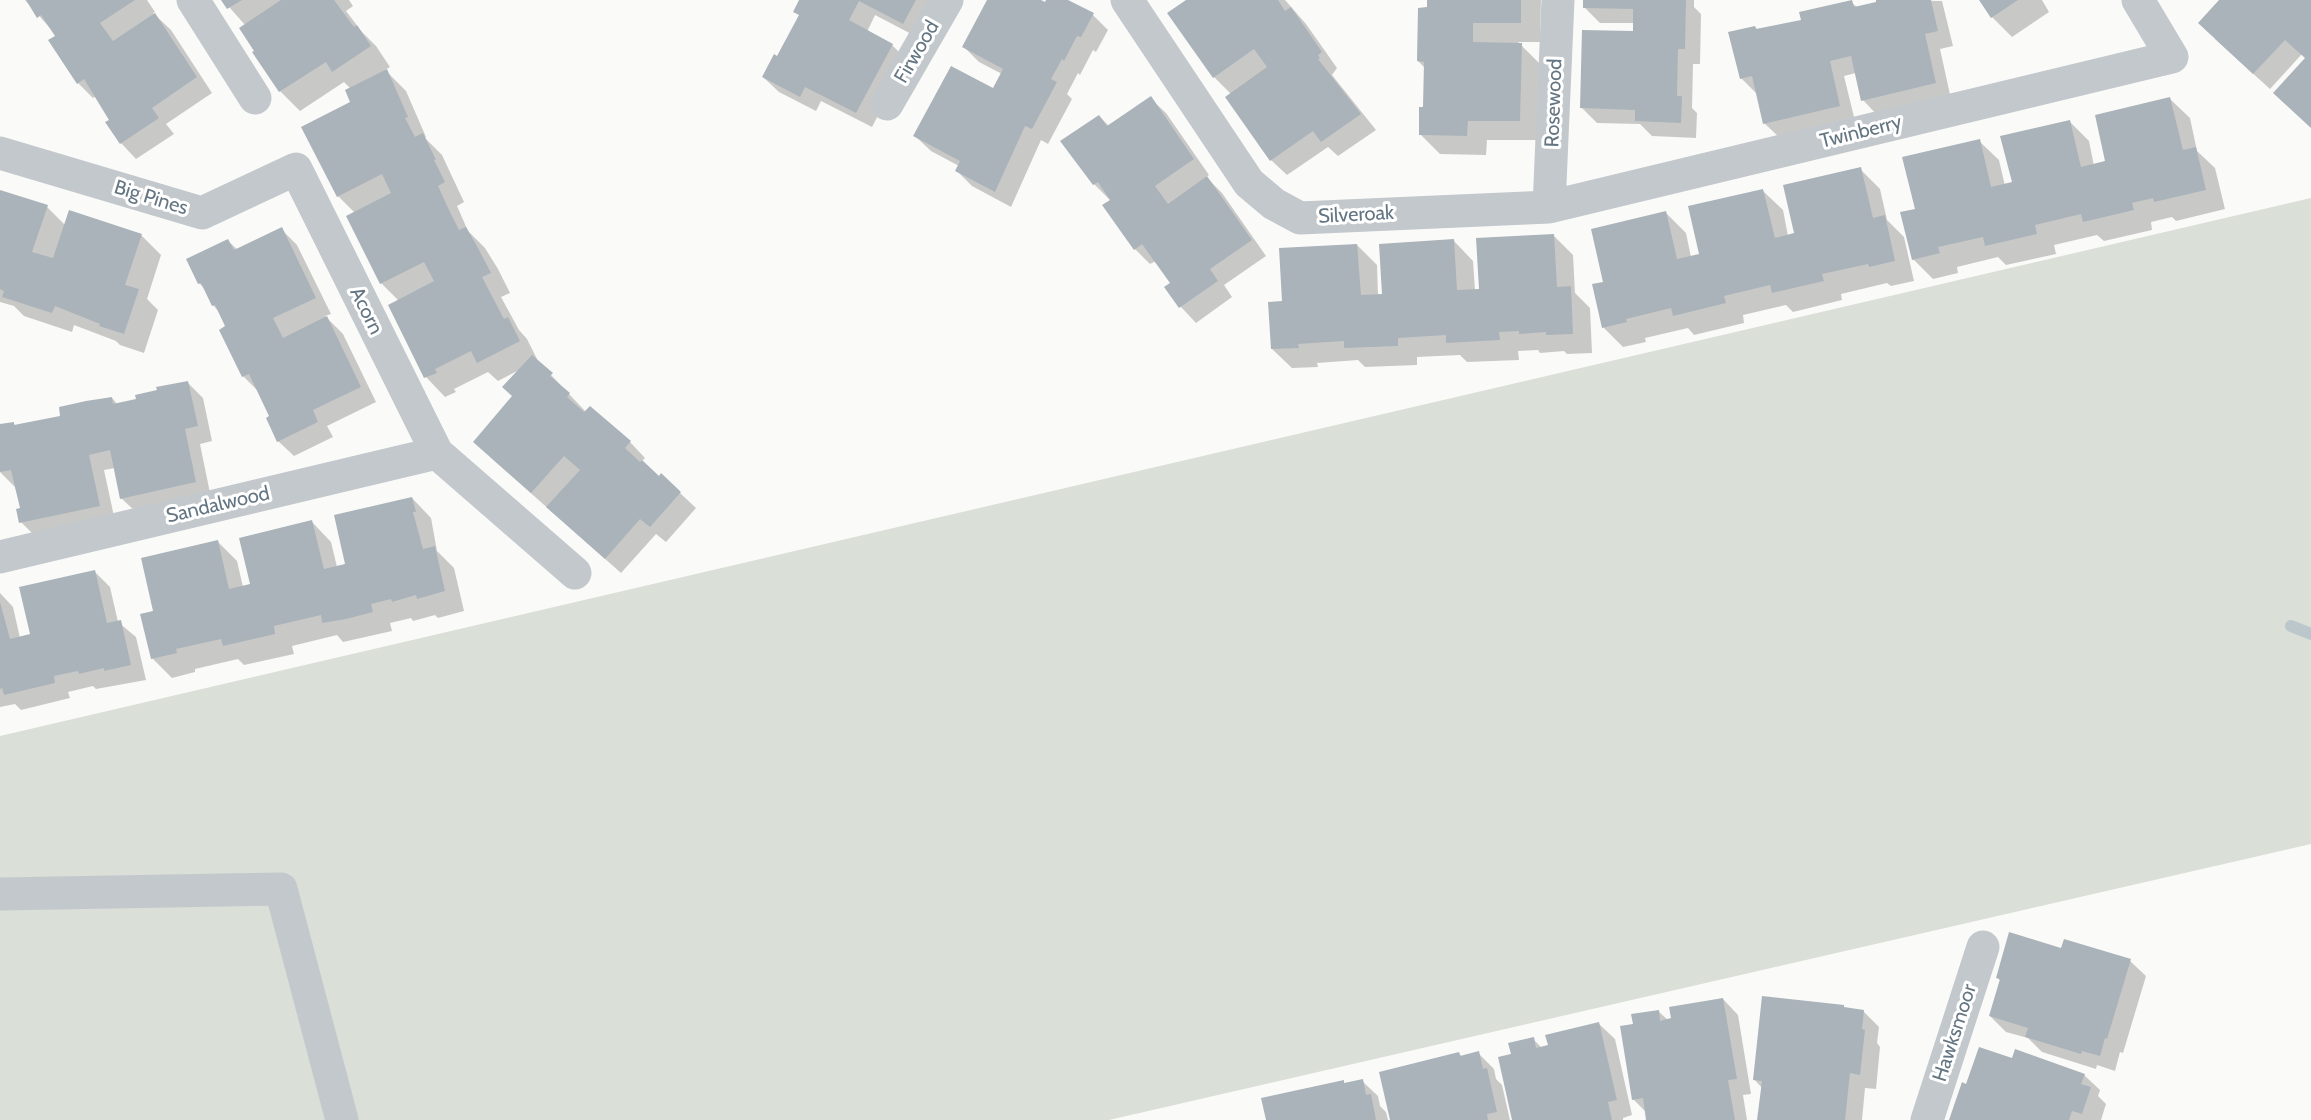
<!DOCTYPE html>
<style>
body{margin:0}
canvas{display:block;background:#fafaf8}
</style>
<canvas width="2311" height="1120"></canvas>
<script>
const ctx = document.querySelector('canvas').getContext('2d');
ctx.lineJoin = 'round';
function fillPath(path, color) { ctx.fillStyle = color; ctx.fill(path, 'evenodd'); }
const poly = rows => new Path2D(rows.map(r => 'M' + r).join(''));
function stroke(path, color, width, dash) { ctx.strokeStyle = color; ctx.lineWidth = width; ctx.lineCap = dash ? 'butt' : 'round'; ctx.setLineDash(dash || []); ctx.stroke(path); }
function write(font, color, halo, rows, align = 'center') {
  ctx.font = font + ' Cabin,sans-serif'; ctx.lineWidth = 6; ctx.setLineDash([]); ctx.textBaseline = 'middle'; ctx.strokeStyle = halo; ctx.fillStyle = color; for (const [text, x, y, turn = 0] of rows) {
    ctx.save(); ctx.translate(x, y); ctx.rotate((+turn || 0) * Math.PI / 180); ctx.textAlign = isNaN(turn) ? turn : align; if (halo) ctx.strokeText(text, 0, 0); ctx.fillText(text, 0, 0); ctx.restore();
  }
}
const green = poly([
 [2311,198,2311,844,1109,1120,0,1120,0,736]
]);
const shadow = poly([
 [25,0,147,0,155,12,153,13,171,30,212,93,166,124,174,134,136,159,121,143,111,121,96,96,93,98,78,83,57,36],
 [223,0,349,0,353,6,346,11,362,32,376,46,390,67,385,70,406,91,426,137,425,138,442,155,464,202,457,206,468,231,485,248,498,269,510,293,501,297,519,330,527,339,538,361,586,412,630,442,645,458,641,462,680,493,696,508,666,542,656,534,621,573,490,457,514,397,519,370,498,381,488,372,454,389,456,392,445,397,426,377,399,301,381,283,355,213,338,196,352,103,351,89,344,82,300,111,280,91,257,52,245,25],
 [801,0,939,0,919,38,875,15,867,32,892,45,907,60,872,127,821,101,816,111,779,92,763,77,778,58,800,16,795,11],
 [988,0,1038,0,1046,4,1048,0,1065,0,1093,15,1108,30,1096,52,1093,50,1080,75,1078,73,1067,94,1072,99,1048,144,1041,140,1011,207,972,186,957,171,959,166,931,151,915,136,994,90,1002,74,979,62,963,46],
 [1189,0,1285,0,1306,24,1337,68,1332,75,1376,130,1338,156,1328,147,1287,175,1271,160,1231,94,1214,77,1169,14],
 [1429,0,1541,0,1540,42,1518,42,1541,65,1539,140,1487,140,1486,155,1440,154,1420,134,1425,108,1425,68,1418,61],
 [1584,0,1694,0,1694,7,1701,14,1700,64,1693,64,1692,108,1697,113,1696,138,1652,136,1640,124,1597,123,1581,107,1634,33,1634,23,1600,23,1584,7],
 [1879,0,1942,1,1953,46,1940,49,1951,99,1878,116,1863,100,1856,73,1844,76,1855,121,1780,138,1764,123,1757,94,1741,78,1755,27,1758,30,1803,21,1851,2,1858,8,1878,3],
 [1981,0,2042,0,2049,12,2012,37,1992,17],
 [2221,0,2311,0,2311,127,2307,59,2302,54,2270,89,2215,39],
 [1150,98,1166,113,1209,175,1206,177,1222,193,1266,256,1224,285,1232,297,1196,323,1181,307,1167,287,1172,284,1156,261,1150,264,1135,249,1111,201,1094,184,1099,116,1109,126],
 [2170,99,2190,118,2197,151,2215,168,2225,209,2176,221,2172,217,2151,222,2152,230,2104,241,2097,235,2054,245,2056,254,2006,265,1998,257,1957,267,1958,273,1933,279,1913,259,1917,210,1979,141,1999,160,2005,186,2014,184,2069,121,2089,141,2094,166,2107,163],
 [1860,169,1880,189,1887,220,1904,237,1914,281,1891,286,1887,283,1841,294,1842,300,1793,312,1786,305,1743,315,1744,323,1694,335,1688,328,1645,338,1646,342,1623,347,1603,327,1605,283,1666,213,1686,233,1691,257,1701,255,1763,191,1783,210,1788,236,1796,234],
 [0,192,47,207,65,225,70,212,142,236,161,255,147,299,158,310,144,353,120,345,116,341,74,325,72,332,24,316,14,306,0,302],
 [281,229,297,245,331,314,325,316,343,334,376,402,327,426,333,437,294,456,278,441,271,417,259,392,243,376,227,327,220,313,213,305,206,290,199,283,228,241,238,250],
 [1553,235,1573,255,1575,293,1590,308,1592,353,1567,354,1564,351,1540,353,1538,350,1518,351,1519,360,1467,362,1460,355,1417,357,1417,365,1365,367,1358,360,1317,363,1318,367,1292,368,1272,349,1284,303,1357,245,1377,265,1378,295,1383,295,1454,241,1473,261,1475,290,1481,290],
 [187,382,203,398,212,441,200,444,211,498,137,513,121,498,115,468,104,470,115,521,36,537,21,522,21,509,15,487,0,472,0,426,13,423,16,426,62,418,112,398,118,405,138,400],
 [412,498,431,518,437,551,454,568,464,611,438,618,435,615,413,621,411,618,390,623,392,631,343,642,337,635,292,646,294,654,244,665,238,659,195,669,195,672,172,678,152,658,155,612,218,542,237,561,243,587,252,585,312,522,331,542,337,567,347,565],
 [95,572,110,587,118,622,136,637,146,680,96,689,93,686,68,692,70,698,21,710,15,704,0,707,0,593,13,607,20,638,32,635],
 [2063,950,2130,961,2146,976,2123,1053,2120,1052,2115,1071,2097,1065,2096,1069,2042,1052,2028,1038,2006,1032,1990,1016,2001,981,1997,978],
 [1723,999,1738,1015,1751,1094,1743,1095,1747,1120,1648,1120,1646,1112,1633,1099,1634,1025,1658,1011,1668,1020],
 [1844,1007,1846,1009,1863,1011,1879,1027,1877,1043,1880,1047,1876,1089,1865,1088,1862,1120,1759,1120,1762,1088,1754,1079],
 [1599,1024,1615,1039,1632,1115,1623,1118,1623,1120,1514,1120,1512,1055,1533,1039,1542,1048],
 [1459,1053,1462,1057,1478,1053,1494,1069,1496,1079,1502,1085,1510,1120,1391,1120],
 [2013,1060,2084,1075,2100,1090,2098,1096,2106,1104,2101,1120,1951,1120,1967,1086],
 [1362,1081,1378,1096,1380,1106,1386,1112,1388,1120,1268,1120,1343,1082,1345,1084]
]);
const stream = poly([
 [2291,626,2311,634]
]);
const building = poly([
 [26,0,135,0,100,23,113,41,155,13,197,77,152,108,159,118,120,144,105,122,109,120,84,79,77,84,48,40,55,36,41,15,37,18],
 [221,0,242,0,227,9],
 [281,0,334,0,354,27,357,25,371,46,332,72,326,62,279,92,252,52,254,51,239,28],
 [799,0,916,0,903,24,859,1,849,20,893,44,856,113,805,87,800,97,762,77,774,54,777,56,799,15,793,12],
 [987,0,1041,0,1045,2,1046,0,1068,0,1094,13,1081,37,1077,36,1064,61,1062,59,1051,79,1057,82,1032,129,1025,126,995,192,955,171,960,161,913,136,951,66,993,88,1003,69,962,47],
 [1186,0,1278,0,1285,11,1291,7,1322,52,1318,55,1320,58,1318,59,1361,114,1321,142,1313,131,1270,161,1225,97,1267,67,1254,49,1213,78,1167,13],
 [1427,0,1521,0,1521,23,1473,23,1473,42,1522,43,1520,121,1468,121,1467,136,1419,135,1419,107,1423,107,1424,62,1417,61,1418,8,1427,7],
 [1583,0,1686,0,1685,49,1678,49,1677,96,1682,96,1681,123,1635,121,1635,110,1580,108,1582,30,1633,31,1633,9,1583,8],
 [1852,0,1854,7,1876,2,1876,0,1931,0,1938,31,1925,34,1936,83,1861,101,1851,56,1830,61,1840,106,1763,124,1752,76,1740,79,1728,32,1755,26,1756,29,1801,20,1799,12],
 [1979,0,2018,0,1991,18],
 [2219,0,2311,0,2311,128,2273,93,2305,58,2285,40,2253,74,2198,23],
 [387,69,408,117,405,118,415,137,423,133,436,160,434,160,445,182,438,186,449,210,459,230,466,227,478,248,491,273,482,277,504,319,508,317,520,341,477,363,471,351,435,369,437,373,424,378,388,305,434,281,424,262,380,284,346,216,391,193,382,174,337,197,301,127,350,102,345,90],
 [1151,96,1194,159,1155,186,1168,204,1207,176,1252,240,1210,269,1218,281,1179,308,1164,287,1170,283,1142,244,1134,250,1102,205,1110,200,1098,182,1093,185,1060,141,1099,115,1107,126],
 [2170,97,2183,150,2196,147,2206,190,2154,202,2153,198,2132,203,2134,210,2083,222,2081,214,2035,225,2037,234,1985,246,1983,237,1938,247,1940,253,1912,260,1900,212,1915,209,1902,157,1980,139,1991,187,2012,182,2000,136,2070,120,2081,167,2105,161,2095,115],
 [1861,167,1873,218,1885,215,1895,261,1869,267,1868,264,1822,274,1824,281,1772,293,1770,285,1724,296,1726,303,1673,316,1671,308,1626,319,1627,322,1602,328,1592,284,1603,282,1591,229,1666,211,1677,259,1699,254,1688,206,1763,189,1775,238,1794,233,1783,185],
 [0,190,48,205,32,252,53,258,69,210,142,234,125,285,139,289,124,334,99,326,100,324,55,306,52,313,2,297,4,291,0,289],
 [282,227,316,298,273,318,283,338,327,316,361,387,313,410,318,422,277,442,266,418,269,416,249,374,242,377,219,330,225,326,215,305,212,306,201,283,198,284,186,259,228,239,234,250],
 [1554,234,1557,287,1571,286,1573,334,1546,335,1546,332,1519,334,1519,331,1499,332,1500,340,1446,343,1446,335,1398,338,1398,346,1344,348,1344,341,1298,344,1299,348,1271,349,1268,302,1282,301,1279,248,1357,244,1361,295,1382,294,1379,244,1454,239,1457,290,1479,289,1476,238],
 [532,355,553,373,550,376,570,393,567,397,584,412,590,406,631,441,625,448,640,462,642,460,659,476,661,473,681,492,650,527,640,519,605,559,546,507,580,470,564,456,531,493,473,442,512,396,502,387],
 [188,381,198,426,185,429,196,482,120,499,110,450,89,455,100,506,19,523,16,509,20,508,11,470,0,472,0,424,14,422,14,425,60,416,59,407,86,401,112,397,113,404,136,399,135,395,157,390,156,387],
 [412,497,416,512,413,512,423,549,435,546,445,591,417,599,416,595,392,602,391,599,371,604,373,612,346,619,322,623,321,615,274,626,275,634,223,646,221,639,176,649,177,653,151,659,140,614,153,611,141,558,218,540,229,589,250,584,239,538,312,520,324,569,345,564,334,515],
 [95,570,107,623,121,620,131,665,104,671,104,668,79,674,78,671,54,676,55,683,4,695,2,688,0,689,0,602,10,639,30,634,19,587],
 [2009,932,2061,948,2064,939,2131,959,2107,1039,2105,1038,2100,1056,2082,1051,2081,1054,2025,1037,2028,1028,1989,1016,2000,979,1996,978],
 [1762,996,1844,1005,1844,1007,1864,1010,1862,1029,1865,1030,1860,1075,1850,1073,1845,1120,1757,1120,1762,1081,1753,1080],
 [1723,998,1737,1079,1728,1080,1735,1120,1646,1120,1643,1098,1632,1100,1620,1026,1633,1024,1631,1014,1659,1010,1660,1021,1671,1018,1669,1007],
 [1599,1022,1617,1100,1608,1102,1612,1120,1512,1120,1498,1057,1511,1054,1508,1043,1534,1037,1536,1048,1548,1045,1545,1035],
 [1979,1047,2012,1058,2015,1049,2085,1074,2081,1084,2091,1087,2082,1114,2072,1111,2069,1120,1949,1120,1962,1082,1966,1084],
 [1479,1051,1483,1069,1487,1068,1497,1112,1487,1114,1488,1120,1390,1120,1379,1072,1459,1052,1460,1056],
 [1363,1079,1366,1095,1371,1094,1376,1120,1266,1120,1261,1098,1344,1080,1344,1083]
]);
const minor = poly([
 [193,0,255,98],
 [1127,0,1249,183,1274,204,1300,218,1549,207,2172,57,2138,0],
 [887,104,947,0],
 [0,153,202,213,296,169,437,453,575,573],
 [1549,207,1558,0],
 [0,557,437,453],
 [0,894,281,889,342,1120],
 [1927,1120,1983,947]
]);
const streetNames = [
 ["Firwood",917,52,-60],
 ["Rosewood",1554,103,-88],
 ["Twinberry",1861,132,-14],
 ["Big Pines",151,198,17],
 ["Silveroak",1356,215,-3],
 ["Acorn",366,311,64],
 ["Sandalwood",218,505,-13],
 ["Hawksmoor",1955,1033,-72]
];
fillPath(green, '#dadfd7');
fillPath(shadow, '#0003');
stroke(stream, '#bbc7cb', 12);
fillPath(building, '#aab3b9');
stroke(minor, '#c3c8cc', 33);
write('20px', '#657683', '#fff', streetNames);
</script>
